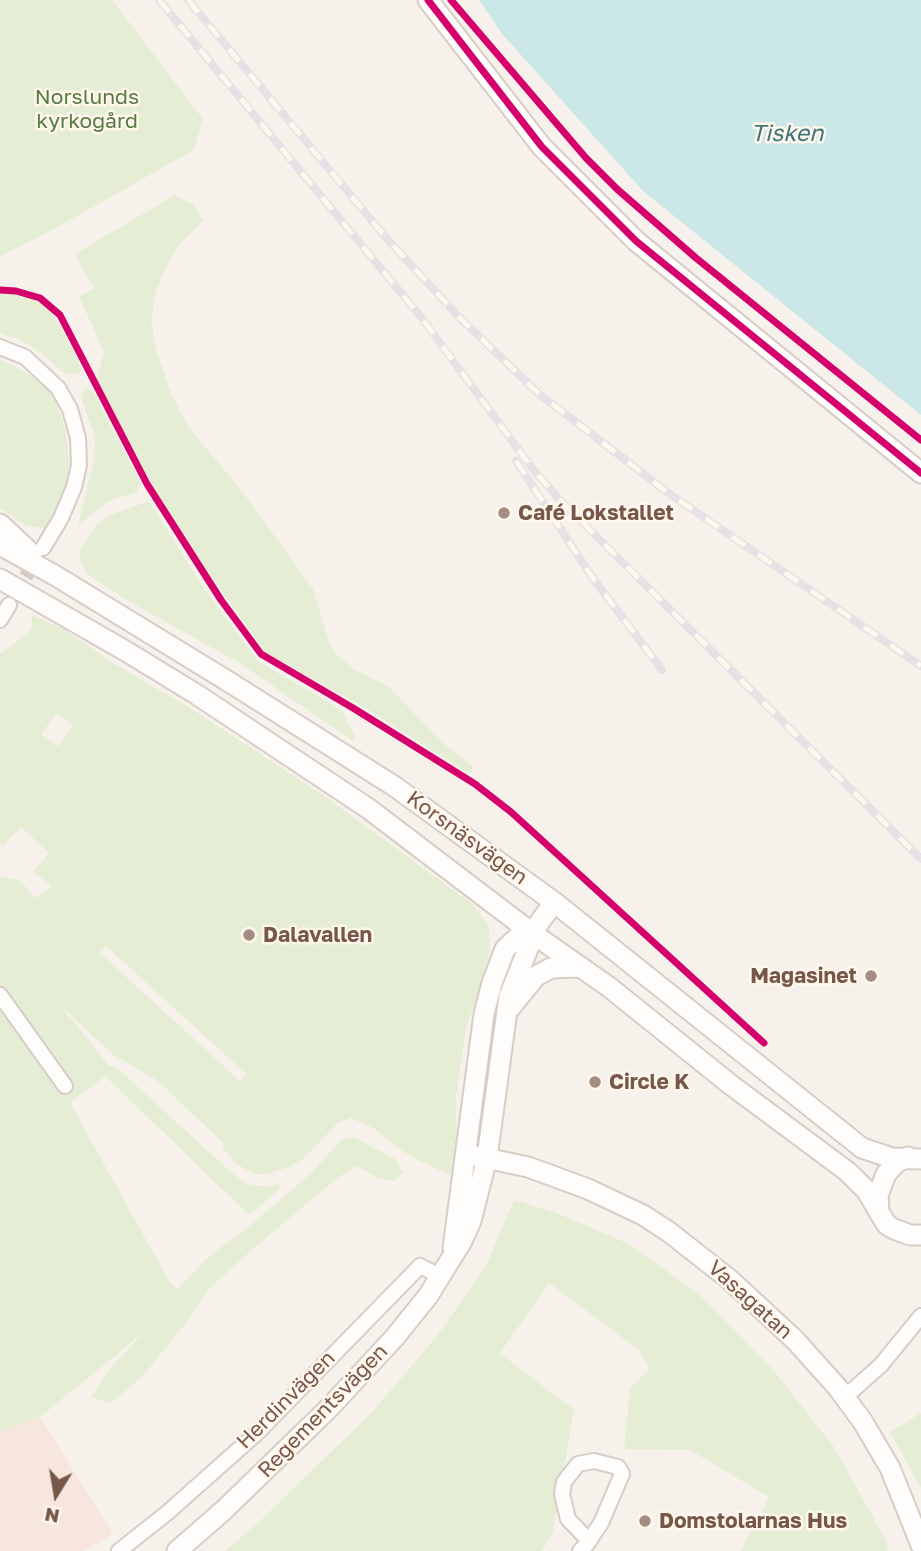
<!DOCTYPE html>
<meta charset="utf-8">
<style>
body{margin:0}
#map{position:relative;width:921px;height:1551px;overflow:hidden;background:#f7f1eb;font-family:"Golos Text",sans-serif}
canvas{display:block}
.north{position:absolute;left:21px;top:1460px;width:70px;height:70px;-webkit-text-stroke:5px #fff6ec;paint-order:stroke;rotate:191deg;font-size:19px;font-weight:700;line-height:28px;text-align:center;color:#76574a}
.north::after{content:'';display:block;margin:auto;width:24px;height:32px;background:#76574a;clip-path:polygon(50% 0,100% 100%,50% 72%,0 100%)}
</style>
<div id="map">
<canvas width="921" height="1551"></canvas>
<div class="north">N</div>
</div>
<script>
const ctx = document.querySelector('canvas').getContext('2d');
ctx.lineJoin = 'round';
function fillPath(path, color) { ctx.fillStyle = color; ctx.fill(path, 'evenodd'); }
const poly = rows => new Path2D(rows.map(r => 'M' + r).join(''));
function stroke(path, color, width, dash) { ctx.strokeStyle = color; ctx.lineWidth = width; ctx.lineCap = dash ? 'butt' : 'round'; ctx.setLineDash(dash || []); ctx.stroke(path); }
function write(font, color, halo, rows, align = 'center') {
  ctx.font = font + ' "Golos Text",sans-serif'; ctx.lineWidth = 5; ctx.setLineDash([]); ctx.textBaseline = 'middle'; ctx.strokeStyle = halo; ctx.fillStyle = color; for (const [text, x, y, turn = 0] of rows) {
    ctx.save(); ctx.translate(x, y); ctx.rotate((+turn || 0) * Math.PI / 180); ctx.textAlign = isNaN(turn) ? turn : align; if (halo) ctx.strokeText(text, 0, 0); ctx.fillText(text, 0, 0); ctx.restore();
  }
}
const commercial = poly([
 [40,1417,113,1534,84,1551,0,1551,0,1432]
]);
const green = poly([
 [0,0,112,0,203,119,194,150,45,234,0,257],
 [175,195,194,205,203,220,178,247,165,268,156,292,151,321,157,352,171,394,189,428,242,491,313,589,329,643,336,654,355,670,388,686,441,741,472,766,472,773,466,772,362,706,266,653,188,544,137,460,96,381,104,352,79,296,94,289,75,254],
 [0,292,16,293,26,296,36,300,51,312,72,347,82,370,80,372,69,375,64,373,40,352,18,339,0,333],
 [0,359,32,376,48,390,56,399,65,428,69,463,63,507,53,523,44,529,23,524,0,508],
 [85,389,92,390,141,483,136,492,109,501,78,525,93,464,95,438,81,397],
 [149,501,205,590,259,662,329,702,343,713,355,736,353,741,238,662,133,604,87,574,79,556,81,548,97,525,110,515],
 [32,615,64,629,113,663,192,709,330,800,472,904,489,926,490,940,487,970,466,1028,456,1097,457,1176,452,1176,414,1158,396,1147,375,1129,351,1118,339,1122,304,1158,289,1167,267,1174,254,1174,235,1163,223,1148,223,1143,158,1081,112,1054,61,1006,109,1066,115,1066,233,1174,248,1184,268,1187,279,1184,278,1190,249,1215,105,1076,70,1103,169,1281,177,1289,206,1259,251,1225,311,1173,342,1139,355,1138,395,1159,403,1173,394,1181,377,1178,357,1166,337,1178,239,1261,208,1290,186,1323,142,1377,111,1403,91,1397,108,1371,144,1332,40,1417,0,1432,0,876,21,881,34,898,52,886,33,872,49,853,21,827,3,846,0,843,0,654,27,634,32,627],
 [57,713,73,726,58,746,41,734],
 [106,946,246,1074,240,1081,100,953],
 [514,1200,557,1213,629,1244,699,1294,774,1371,834,1447,885,1539,888,1551,741,1551,769,1497,690,1450,624,1449,630,1388,650,1368,639,1350,549,1283,500,1353,574,1410,553,1532,542,1551,225,1551,257,1524,373,1411,437,1336,486,1266],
 [921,1413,921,1488,890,1432]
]);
const water = poly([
 [479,0,921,0,921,415,643,191,503,35]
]);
const streetTunnel = poly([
 [15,595,38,556]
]);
const street = poly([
 [0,347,25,357,58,388,70,409,78,438,79,465,74,487,61,518,43,548],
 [0,620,9,605],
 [0,995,65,1086],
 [845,1397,881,1365,921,1316],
 [119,1551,167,1513,257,1433,420,1266,440,1276],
 [580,1551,587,1544,601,1523,622,1474,618,1467,594,1461,578,1464,564,1482,562,1494,568,1519,589,1541]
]);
const secondary = poly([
 [428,0,542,147,636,241,921,473],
 [0,524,32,554],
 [0,545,56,576,226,680,394,786,554,902,862,1148,892,1158,921,1159],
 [0,579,124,650,196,694,369,809,532,933,609,987,731,1085,848,1172,866,1190,879,1212],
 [511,1007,536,976,551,968,580,967],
 [467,1154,528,1167,588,1189,643,1215,669,1232,729,1279,795,1340,838,1388,863,1422,890,1468,921,1545],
 [908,1157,897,1162,886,1174,878,1195,879,1212,887,1225,894,1229,910,1235,921,1235],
 [453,1248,484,1014,492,983,505,949,519,936,532,933,554,902],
 [177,1551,224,1510,329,1408,395,1337,428,1296,462,1241,471,1221,487,1158,509,996,530,944,532,933]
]);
const rail = poly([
 [159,0,421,317,532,468,558,498,921,859],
 [188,0,388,240,460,318,538,393,667,492,921,666],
 [516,461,592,577,662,670]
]);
const cycleway = poly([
 [428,0,542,147,636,241,921,473],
 [451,0,586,158,617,189,696,258,921,440],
 [0,290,16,291,40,298,60,315,147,484,221,600,261,654,353,708,475,784,511,812,764,1043]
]);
const markers = [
 [504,513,7,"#a38d82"],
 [249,935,7,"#a38d82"],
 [871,976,7,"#a38d82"],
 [595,1082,7,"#a38d82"],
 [645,1521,7,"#a38d82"]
];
const parkNames = [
 ["Norslunds",87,97],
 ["kyrkogård",87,121]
];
const poiNames = [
 ["Café Lokstallet",518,513],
 ["Dalavallen",263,935],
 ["Magasinet",857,976,"right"],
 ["Circle K",609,1082],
 ["Domstolarnas Hus",659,1521]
];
const streetNames = [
 ["Korsnäsvägen",467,838,36],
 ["Vasagatan",750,1300,42],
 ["Herdinvägen",286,1400,-45],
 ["Regementsvägen",323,1411,-46]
];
const waterNames = [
 ["Tisken",787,134]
];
fillPath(commercial, '#f7e6de');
fillPath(green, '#e5eed5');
fillPath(water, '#cce7e8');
stroke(streetTunnel, '#d7cac3', 14, [14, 7]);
stroke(street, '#d6cdc8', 18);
stroke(secondary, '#d7cdc7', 23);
stroke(street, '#fefdfc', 14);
stroke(secondary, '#fefdfc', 19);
stroke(rail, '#e4e2e5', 8);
stroke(rail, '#fff6ec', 5, [16]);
stroke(cycleway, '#d6006c', 7);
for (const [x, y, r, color] of markers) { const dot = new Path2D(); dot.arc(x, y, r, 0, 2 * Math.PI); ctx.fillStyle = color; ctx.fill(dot); stroke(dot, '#fff6ec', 2.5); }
write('21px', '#567c42', '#fff6ec', parkNames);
write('bold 21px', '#76574a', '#fff6ec', poiNames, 'left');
write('21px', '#76574a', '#fff6ec', streetNames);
write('italic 23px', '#3d757c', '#fff6ec', waterNames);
</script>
